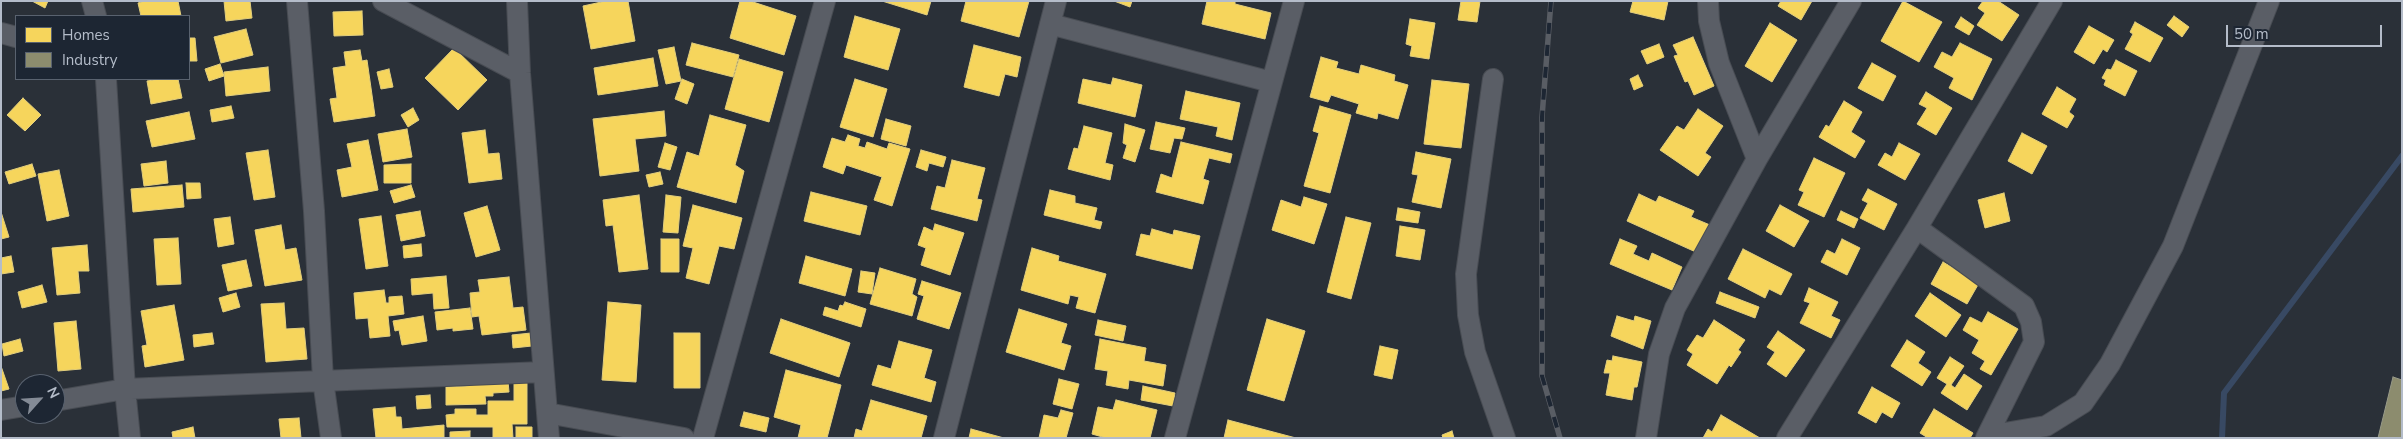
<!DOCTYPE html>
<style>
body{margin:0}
#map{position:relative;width:2403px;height:439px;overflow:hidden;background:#2a3038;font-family:"Nunito Sans",sans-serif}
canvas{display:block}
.frame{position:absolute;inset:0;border:2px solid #b4bcc9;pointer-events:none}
.legend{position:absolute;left:15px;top:15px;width:175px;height:65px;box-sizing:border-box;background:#1d2633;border:1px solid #59626f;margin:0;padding:6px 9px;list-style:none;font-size:15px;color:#b4bcc9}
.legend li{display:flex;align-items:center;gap:10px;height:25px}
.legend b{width:25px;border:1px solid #59626f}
.north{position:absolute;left:15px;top:374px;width:50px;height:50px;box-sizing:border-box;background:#1d2633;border:1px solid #59626f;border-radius:50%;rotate:64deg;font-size:14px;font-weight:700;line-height:20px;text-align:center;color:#b4bcc9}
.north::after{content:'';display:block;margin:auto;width:18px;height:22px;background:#848b96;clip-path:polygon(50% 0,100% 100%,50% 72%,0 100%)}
.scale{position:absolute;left:2226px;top:25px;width:156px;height:22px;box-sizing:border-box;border:2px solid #b4bcc9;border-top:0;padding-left:6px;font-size:15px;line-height:18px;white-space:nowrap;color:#b4bcc9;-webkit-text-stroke:4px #1d2633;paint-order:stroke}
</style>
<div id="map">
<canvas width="2403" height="439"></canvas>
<div class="frame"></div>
<ul class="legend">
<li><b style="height:14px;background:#f6d55c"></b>Homes</li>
<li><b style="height:14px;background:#8c8c6e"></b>Industry</li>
</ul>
<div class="north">N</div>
<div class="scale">50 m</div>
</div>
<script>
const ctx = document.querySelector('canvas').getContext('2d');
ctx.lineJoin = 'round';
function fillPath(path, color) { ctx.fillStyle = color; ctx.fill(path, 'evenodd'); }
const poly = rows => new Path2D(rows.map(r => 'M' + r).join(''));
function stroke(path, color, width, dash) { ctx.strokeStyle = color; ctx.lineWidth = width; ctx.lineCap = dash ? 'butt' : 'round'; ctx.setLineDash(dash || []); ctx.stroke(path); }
const homes = poly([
 [32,1,48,1,45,8,32,1],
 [145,1,178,1,181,16,141,16,138,3,145,1],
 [224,1,250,1,252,18,226,21,224,1],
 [606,1,628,1,635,41,591,49,583,6,606,1],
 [740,1,750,1,796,16,784,55,730,38,740,1],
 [882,1,931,1,927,15,882,1],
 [966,1,1029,1,1019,37,961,21,966,1],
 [1114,1,1132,1,1130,7,1114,1],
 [1207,1,1235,1,1235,4,1271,13,1265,39,1202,24,1207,1],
 [1461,1,1480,1,1477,22,1458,20,1461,1],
 [1633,1,1668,1,1664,20,1630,12,1633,1],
 [1781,1,1812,1,1801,20,1778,6,1781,1],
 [1903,1,1942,22,1919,62,1881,41,1903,1],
 [1983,1,1998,1,2019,15,2002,41,1977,25,1985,13,1978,8,1983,1],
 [362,11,363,35,334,36,333,12,362,11],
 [855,16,900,29,888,70,844,57,855,16],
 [2174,16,2189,27,2182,37,2167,25,2174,16],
 [1961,17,1974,26,1969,35,1955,27,1961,17],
 [1410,19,1435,23,1429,59,1410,56,1412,46,1406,44,1410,19],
 [2135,22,2163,38,2150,62,2125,49,2133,34,2130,32,2135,22],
 [1770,23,1797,40,1772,82,1745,66,1770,23],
 [2089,26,2114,40,2107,52,2103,49,2094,64,2074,52,2089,26],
 [246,29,253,55,221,63,214,37,246,29],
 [1693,37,1714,86,1694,95,1688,81,1685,82,1674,56,1678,55,1673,45,1693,37],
 [189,38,195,38,197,61,189,61,189,38],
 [692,43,739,55,733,77,686,65,692,43],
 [1960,43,1992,59,1972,100,1949,88,1954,78,1934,67,1942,52,1952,57,1960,43],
 [1659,44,1664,57,1647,64,1641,51,1659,44],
 [974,45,1021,57,1017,77,1005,74,999,96,964,87,974,45],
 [674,47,681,81,666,84,658,50,674,47],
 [454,48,487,80,458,110,425,78,454,48],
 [360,50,362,61,367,60,375,116,334,122,330,99,337,98,333,68,346,66,344,52,360,50],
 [1321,57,1338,62,1336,68,1359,74,1361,65,1395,75,1394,81,1408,85,1398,119,1378,113,1377,119,1356,113,1359,104,1331,95,1328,102,1310,97,1321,57],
 [653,58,658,86,598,95,594,68,653,58],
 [739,59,783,72,769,122,725,109,739,59],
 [2116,60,2137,71,2125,96,2104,85,2106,80,2102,78,2107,69,2111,70,2116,60],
 [1872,63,1896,76,1883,101,1858,88,1872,63],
 [220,64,224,76,209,81,205,69,220,64],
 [268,67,270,91,226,96,224,72,268,67],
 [389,69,393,87,381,89,377,72,389,69],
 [1638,75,1643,86,1634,90,1630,79,1638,75],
 [1113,78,1142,85,1135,117,1078,103,1083,79,1111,85,1113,78],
 [160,79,178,79,182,98,151,104,147,81,160,79],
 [682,79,694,84,687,104,675,99,682,79],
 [855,79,887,89,873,137,840,127,855,79],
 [1432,80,1469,84,1461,148,1424,144,1432,80],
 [2057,87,2076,99,2069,112,2074,116,2067,128,2042,114,2057,87],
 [1186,91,1240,103,1232,140,1216,136,1218,127,1180,119,1186,91],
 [1926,92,1952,108,1936,135,1917,124,1927,108,1919,104,1926,92],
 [23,98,41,115,25,131,7,115,23,98],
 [1844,101,1862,112,1851,132,1865,141,1855,158,1819,137,1826,125,1829,127,1844,101],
 [231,106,234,118,212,122,210,110,231,106],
 [1320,106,1351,115,1330,193,1304,186,1319,133,1313,131,1320,106],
 [413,108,419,120,408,127,401,115,413,108],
 [1698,109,1723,126,1705,153,1711,157,1698,176,1660,150,1677,126,1684,130,1698,109],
 [664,111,666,136,635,139,639,171,600,176,593,119,664,111],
 [189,112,195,139,152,147,146,121,189,112],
 [710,115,746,125,735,165,744,171,736,203,677,187,687,152,699,156,710,115],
 [886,119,911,126,906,146,881,139,886,119],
 [1156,122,1185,128,1182,139,1174,138,1170,153,1150,149,1156,122],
 [1125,124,1145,130,1135,162,1123,158,1127,145,1123,143,1125,124],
 [1084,126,1112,133,1105,163,1113,165,1110,180,1068,169,1074,148,1078,149,1084,126],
 [407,129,412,157,383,162,378,134,407,129],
 [485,130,488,154,499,153,502,179,469,183,462,133,485,130],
 [2022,133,2047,146,2032,174,2008,161,2022,133],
 [848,135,860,139,858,146,865,148,867,142,887,149,889,143,910,149,892,206,874,200,882,177,846,165,843,174,823,167,832,138,845,142,848,135],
 [368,140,378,190,342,197,337,170,352,167,347,144,368,140],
 [1181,142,1232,154,1230,163,1209,158,1203,179,1209,181,1203,204,1156,192,1161,174,1172,178,1181,142],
 [665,143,677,147,670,170,658,167,665,143],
 [1899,143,1920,154,1905,180,1878,165,1885,153,1892,157,1899,143],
 [268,150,275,197,254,200,246,153,268,150],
 [921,150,946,157,943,167,929,163,927,171,916,167,921,150],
 [1416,152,1451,159,1441,208,1412,202,1418,175,1412,174,1416,152],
 [1814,158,1845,173,1824,217,1798,205,1804,192,1799,190,1814,158],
 [952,160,985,168,977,199,982,200,977,221,931,209,937,186,945,188,952,160],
 [166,161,168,183,144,186,141,164,166,161],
 [32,164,36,176,9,184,5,172,32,164],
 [411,164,411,183,384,183,384,165,411,164],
 [59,170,69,216,47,221,38,174,59,170],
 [660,172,663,184,649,187,646,175,660,172],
 [186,183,200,183,201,198,187,199,186,183],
 [182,185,184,207,133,212,131,189,182,185],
 [411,185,415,197,394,203,390,191,411,185],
 [1868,189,1897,204,1884,230,1860,218,1868,203,1862,200,1868,189],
 [1050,190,1075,196,1075,203,1097,208,1094,220,1102,222,1100,229,1044,215,1050,190],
 [811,192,867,206,860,235,804,221,811,192],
 [2004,193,2010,221,1985,228,1978,200,2004,193],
 [1639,194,1656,202,1659,196,1694,211,1691,217,1710,225,1698,253,1627,221,1639,194],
 [639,195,648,269,619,272,613,225,606,226,603,200,639,195],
 [666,195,681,197,678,233,663,232,666,195],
 [1304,197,1327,204,1314,244,1272,230,1281,200,1301,207,1304,197],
 [693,205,742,218,734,249,719,246,709,284,686,278,693,248,683,246,693,205],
 [1780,205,1809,221,1794,247,1766,231,1780,205],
 [487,206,500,250,476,257,464,213,487,206],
 [1398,208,1420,212,1418,223,1396,220,1398,208],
 [420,211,425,236,401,241,396,215,420,211],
 [1841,211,1858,219,1854,228,1837,220,1841,211],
 [2,215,9,237,1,239,1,216,2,215],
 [381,216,388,266,366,269,359,219,381,216],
 [230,217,234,244,218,247,214,219,230,217],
 [1346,217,1371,223,1351,299,1327,292,1346,217],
 [935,224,964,233,950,275,921,265,926,248,918,245,924,227,933,231,935,224],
 [281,225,285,250,296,248,302,280,265,286,255,230,281,225],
 [1400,226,1425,230,1420,260,1396,256,1400,226],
 [1152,229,1173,235,1174,230,1200,236,1192,269,1136,255,1141,234,1150,236,1152,229],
 [178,238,181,284,157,285,154,239,178,238],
 [661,239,679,239,679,272,661,272,661,239],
 [1620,239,1637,246,1633,254,1649,261,1652,253,1682,267,1672,290,1610,264,1620,239],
 [1842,239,1860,248,1847,275,1821,262,1827,250,1835,254,1842,239],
 [421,244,422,256,404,258,403,246,421,244],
 [87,245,89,271,78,271,80,293,57,295,52,248,87,245],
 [1032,248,1059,256,1058,261,1106,274,1095,313,1076,308,1079,297,1070,295,1068,304,1021,290,1032,248],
 [1743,249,1792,274,1781,295,1769,289,1765,298,1728,279,1743,249],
 [11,256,14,272,1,274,1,258,11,256],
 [806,256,852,269,845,296,799,283,806,256],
 [246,260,252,286,228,291,222,265,246,260],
 [1943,262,1979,283,1967,304,1931,284,1943,262],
 [880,268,916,279,912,294,917,297,912,316,870,304,880,268],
 [861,271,875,273,872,294,858,292,861,271],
 [446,276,449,308,434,309,433,293,412,295,411,279,446,276],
 [509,277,513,308,523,307,526,330,482,335,479,316,472,317,470,293,480,292,478,280,509,277],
 [922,281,961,293,949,329,917,319,924,296,918,294,922,281],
 [42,285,47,302,22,308,18,292,42,285],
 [1809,288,1838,302,1831,316,1840,320,1831,338,1800,323,1810,303,1804,301,1809,288],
 [384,290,386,303,389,303,389,297,402,296,404,314,388,316,390,336,370,338,368,318,356,319,354,293,384,290],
 [1720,292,1759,307,1755,318,1716,303,1720,292],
 [236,293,240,307,223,312,219,298,236,293],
 [1930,293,1961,315,1946,337,1915,316,1930,293],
 [608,302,641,305,636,382,602,380,608,302],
 [845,302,866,309,861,327,823,315,825,307,838,311,840,305,843,306,845,302],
 [284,303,286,329,304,328,307,359,266,362,261,304,284,303],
 [174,305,184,360,145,367,142,346,147,345,141,311,174,305],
 [470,308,473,329,453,331,453,328,437,330,435,312,470,308],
 [1019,309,1067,324,1061,343,1071,346,1064,370,1006,352,1019,309],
 [1988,312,2018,329,1991,375,1980,369,1985,361,1972,353,1979,340,1963,330,1970,317,1982,323,1988,312],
 [423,316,427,341,402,345,399,330,395,331,393,321,423,316],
 [1617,316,1634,321,1635,316,1651,321,1643,349,1611,336,1617,316],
 [781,319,850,343,839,377,770,353,781,319],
 [1267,319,1305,331,1284,401,1247,390,1267,319],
 [1098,320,1126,326,1123,341,1095,335,1098,320],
 [1714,320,1745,340,1738,350,1741,352,1731,367,1729,365,1717,384,1687,365,1693,354,1687,350,1697,335,1703,338,1714,320],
 [76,321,81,369,58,371,54,323,76,321],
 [1778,331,1805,350,1786,377,1767,364,1775,352,1767,347,1778,331],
 [212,333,214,344,194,347,193,335,212,333],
 [531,333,532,346,513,348,512,335,531,333],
 [674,333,700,333,700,388,674,388,674,333],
 [20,339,23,351,4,356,2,344,20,339],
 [1100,339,1146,348,1144,361,1166,365,1163,386,1129,380,1128,389,1106,385,1108,371,1095,369,1100,339],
 [1907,340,1925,352,1918,363,1931,372,1922,386,1891,366,1907,340],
 [899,341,932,350,924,378,936,382,931,402,872,385,878,365,891,369,899,341],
 [1380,346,1398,350,1392,379,1374,375,1380,346],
 [1613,356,1642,362,1637,387,1634,387,1632,400,1606,395,1610,373,1604,373,1607,360,1612,361,1613,356],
 [1950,357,1964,366,1951,385,1955,388,1964,374,1982,386,1967,410,1941,393,1947,384,1937,378,1950,357],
 [1,366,9,389,1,391,1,366],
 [786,370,841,385,827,438,798,438,801,425,774,417,786,370],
 [1059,379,1079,384,1072,409,1053,404,1059,379],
 [508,381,509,392,493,393,493,396,485,396,486,404,446,405,446,387,467,386,467,382,508,381],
 [514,382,527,382,527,424,512,424,513,438,493,438,493,427,447,427,446,415,455,414,455,409,476,409,476,415,488,415,488,401,514,401,514,382],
 [1143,386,1175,393,1173,406,1141,400,1143,386],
 [1872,387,1900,403,1892,418,1882,412,1876,423,1858,413,1872,387],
 [430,395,431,408,417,409,416,396,430,395],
 [871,400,927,416,921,438,854,438,856,429,862,431,871,400],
 [1116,400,1157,410,1150,438,1106,438,1092,434,1098,407,1113,410,1116,400],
 [395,407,396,417,401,417,402,429,444,425,444,438,376,438,373,409,395,407],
 [1934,409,1973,433,1970,438,1928,438,1920,433,1934,409],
 [1061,410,1073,413,1066,438,1039,438,1044,415,1058,418,1061,410],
 [744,412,769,418,766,432,740,426,744,412],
 [1721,415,1760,438,1703,438,1708,429,1712,432,1721,415],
 [299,418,301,438,279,438,281,438,279,419,299,418],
 [1228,420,1296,438,1224,438,1228,420],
 [193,427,195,438,173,438,172,432,193,427],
 [516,427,532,427,532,438,516,438,516,427],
 [971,429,1004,438,969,438,971,429],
 [470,431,470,438,450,438,450,432,470,431],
 [1452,431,1454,438,1443,438,1442,435,1452,431]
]);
const industry = poly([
 [2393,377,2402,380,2402,438,2378,438,2393,377]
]);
const stream = poly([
 [2222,438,2224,393,2402,156]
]);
const minor = poly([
 [92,1,96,16],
 [297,1,314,211,323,380,331,438],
 [383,1,520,73],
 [517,1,520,73,549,438],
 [1050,24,1271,82],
 [1,33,16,37],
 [106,79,125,389,130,438],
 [1493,79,1466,274,1468,315,1475,352,1505,438],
 [1757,159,1851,1],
 [1917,228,2024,306,2031,322,2034,342,1986,438],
 [55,401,125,389,543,372],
 [1,410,25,406],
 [547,413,684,438],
 [1987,436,2046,426,2083,403,2110,364,2173,246,2269,1],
 [703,438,825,1],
 [944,438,1056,1],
 [1175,438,1294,1],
 [1646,438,1659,354,1675,308,1757,159,1719,63,1709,21,1708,1],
 [1787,438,1917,228,2052,1]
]);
const rail = poly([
 [1551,1,1542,117,1542,376,1560,438]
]);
fillPath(homes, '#f6d55c');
stroke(homes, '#e2ce7d', 1);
fillPath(industry, '#8c8c6e');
stroke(industry, '#989a89', 1);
stroke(stream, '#384963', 6);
stroke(minor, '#484c53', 22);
stroke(minor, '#5a5e66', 20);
stroke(rail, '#595d64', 5.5);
stroke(rail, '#1d2633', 4, [11]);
</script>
